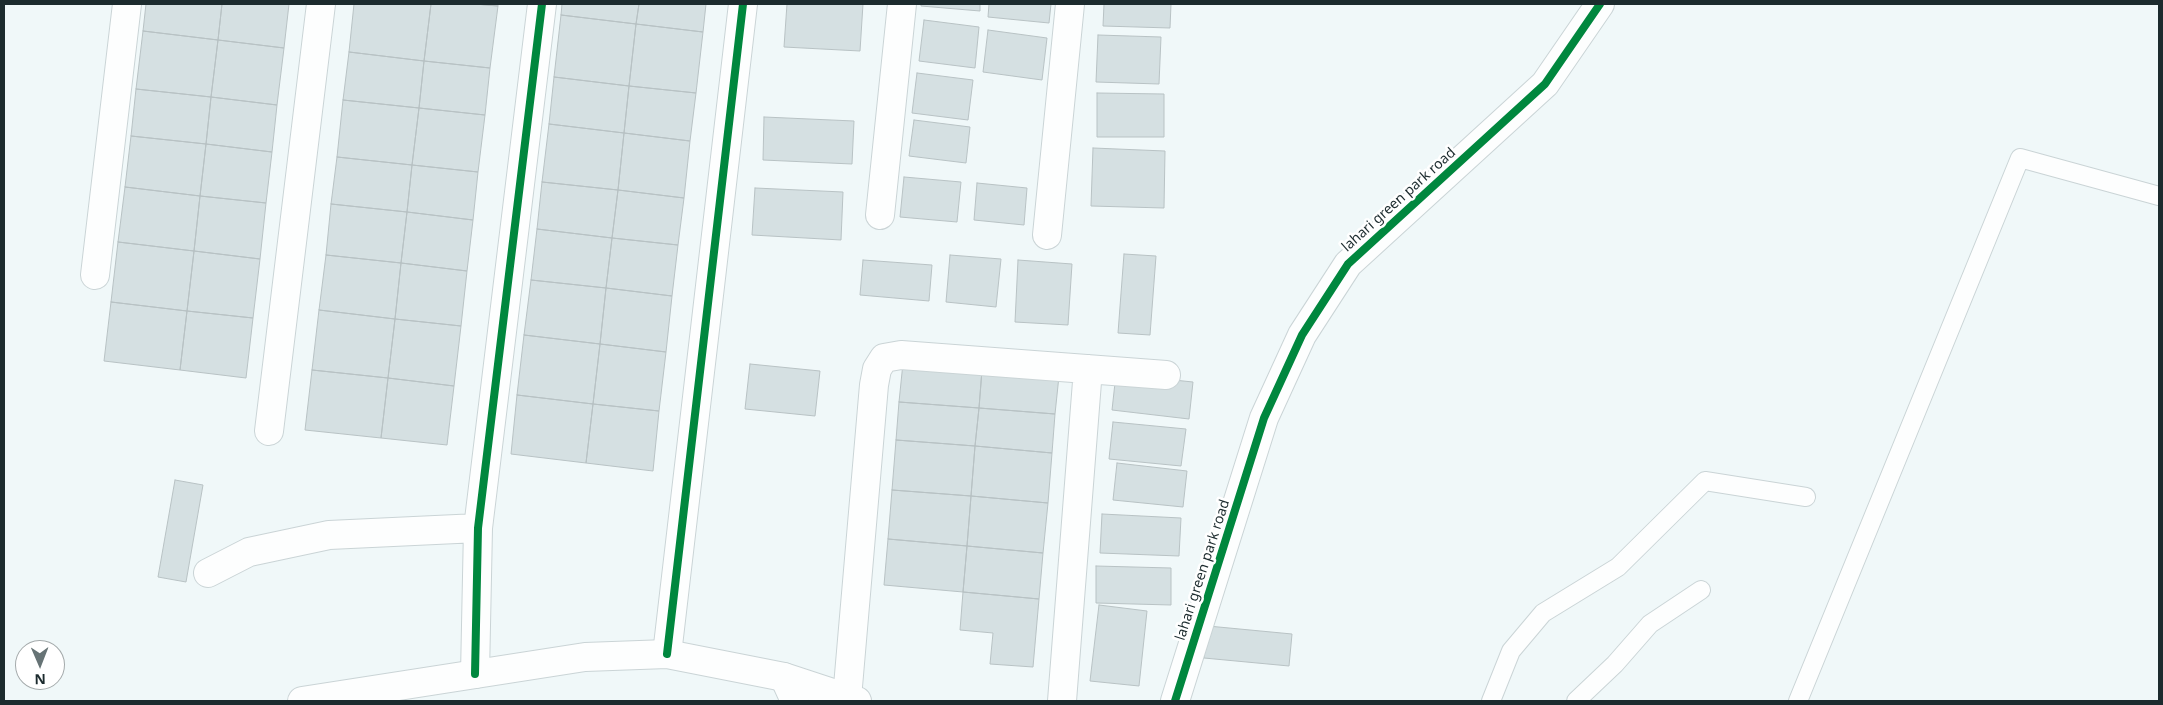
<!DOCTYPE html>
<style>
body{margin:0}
#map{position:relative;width:2163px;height:705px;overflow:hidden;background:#f0f8f9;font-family:"Noto Sans",sans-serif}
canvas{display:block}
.frame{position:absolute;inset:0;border:5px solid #1c2b2e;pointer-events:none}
.north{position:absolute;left:15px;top:640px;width:50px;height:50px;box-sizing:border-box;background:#fff;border:1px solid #a4aaab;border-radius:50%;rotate:179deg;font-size:14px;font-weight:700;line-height:20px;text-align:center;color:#1c2b2e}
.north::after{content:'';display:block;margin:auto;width:18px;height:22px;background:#667375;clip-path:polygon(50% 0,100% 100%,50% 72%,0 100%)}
</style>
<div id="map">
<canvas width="2163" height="705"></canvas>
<div class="frame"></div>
<div class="north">N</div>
</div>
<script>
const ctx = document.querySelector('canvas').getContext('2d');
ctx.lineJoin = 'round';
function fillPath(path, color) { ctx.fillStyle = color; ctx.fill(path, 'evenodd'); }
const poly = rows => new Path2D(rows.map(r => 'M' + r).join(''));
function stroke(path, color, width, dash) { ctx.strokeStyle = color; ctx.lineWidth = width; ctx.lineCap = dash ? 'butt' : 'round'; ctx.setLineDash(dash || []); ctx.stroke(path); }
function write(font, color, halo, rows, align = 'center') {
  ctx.font = font + ' "Noto Sans",sans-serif'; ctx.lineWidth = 5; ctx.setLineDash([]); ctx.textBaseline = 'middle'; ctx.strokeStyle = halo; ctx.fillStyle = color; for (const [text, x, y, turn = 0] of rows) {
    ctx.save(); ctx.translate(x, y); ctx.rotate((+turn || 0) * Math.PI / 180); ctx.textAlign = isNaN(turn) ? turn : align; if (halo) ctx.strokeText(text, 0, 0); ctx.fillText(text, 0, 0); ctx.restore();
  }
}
const building = poly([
 [146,4,222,4,218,40,143,31,146,4],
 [222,4,289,4,284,48,218,40,222,4],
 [354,4,431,4,424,61,349,52,354,4],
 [431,4,475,4,498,6,490,68,424,61,431,4],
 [475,4,498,4,498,6,475,4],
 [562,4,639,4,636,24,561,15,562,4],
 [639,4,706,4,703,32,636,24,639,4],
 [787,4,863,4,860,51,784,47,787,4],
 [921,4,980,4,980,11,921,6,921,4],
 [989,4,1051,4,1049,23,988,17,989,4],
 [1104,4,1171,4,1170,28,1103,26,1104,4],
 [561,15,636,24,629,86,554,77,561,15],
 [924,20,979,27,975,68,919,61,924,20],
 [636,24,703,32,696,93,629,86,636,24],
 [988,30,1047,38,1042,80,983,72,988,30],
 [143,31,218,40,211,97,136,89,143,31],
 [1098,35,1161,37,1159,84,1096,82,1098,35],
 [218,40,284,48,277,105,211,97,218,40],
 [349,52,424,61,419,108,343,100,349,52],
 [424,61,490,68,485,115,419,108,424,61],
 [917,73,973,80,968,120,912,113,917,73],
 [554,77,629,86,624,133,549,124,554,77],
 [629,86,696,93,690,141,624,133,629,86],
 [136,89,211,97,206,144,131,136,136,89],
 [1097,93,1164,94,1164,137,1097,137,1097,93],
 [211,97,277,105,272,152,206,144,211,97],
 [343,100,419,108,412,165,337,157,343,100],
 [419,108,485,115,478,172,412,165,419,108],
 [764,117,854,121,852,164,763,160,764,117],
 [914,120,970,127,966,163,909,156,914,120],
 [549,124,624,133,618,190,542,182,549,124],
 [624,133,690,141,684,198,618,190,624,133],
 [131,136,206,144,200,196,125,187,131,136],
 [206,144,272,152,266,203,200,196,206,144],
 [1093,148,1165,151,1164,208,1091,206,1093,148],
 [337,157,412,165,407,212,331,204,337,157],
 [412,165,478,172,473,220,407,212,412,165],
 [904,177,961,182,957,222,900,217,904,177],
 [542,182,618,190,612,238,537,229,542,182],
 [977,183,1027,188,1024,225,974,220,977,183],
 [125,187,200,196,194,251,118,242,125,187],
 [755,188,843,192,841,240,752,235,755,188],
 [618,190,684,198,678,245,612,238,618,190],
 [200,196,266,203,260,259,194,251,200,196],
 [331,204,407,212,401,263,326,255,331,204],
 [407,212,473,220,467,271,401,263,407,212],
 [537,229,612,238,606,288,531,280,537,229],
 [612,238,678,245,672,296,606,288,612,238],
 [118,242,194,251,187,311,111,302,118,242],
 [194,251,260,259,253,318,187,311,194,251],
 [1124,254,1156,256,1150,335,1118,333,1124,254],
 [326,255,401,263,395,319,319,310,326,255],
 [950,255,1001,259,996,307,946,302,950,255],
 [863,260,932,265,929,301,860,295,863,260],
 [1018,260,1072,264,1068,325,1015,322,1018,260],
 [401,263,467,271,461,326,395,319,401,263],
 [531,280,606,288,600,344,524,335,531,280],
 [606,288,672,296,666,352,600,344,606,288],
 [111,302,187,311,180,370,104,361,111,302],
 [319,310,395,319,388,378,312,370,319,310],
 [187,311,253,318,246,378,180,370,187,311],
 [395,319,461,326,454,386,388,378,395,319],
 [524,335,600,344,593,404,517,395,524,335],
 [600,344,666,352,659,411,593,404,600,344],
 [903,363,982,370,979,408,899,402,903,363],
 [750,364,820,371,815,416,745,409,750,364],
 [312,370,388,378,381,438,305,430,312,370],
 [982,370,1059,376,1055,414,979,408,982,370],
 [1116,374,1193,382,1189,419,1112,410,1116,374],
 [388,378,454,386,447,445,381,438,388,378],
 [517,395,593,404,586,463,511,454,517,395],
 [899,402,979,408,975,446,896,440,899,402],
 [593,404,659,411,653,471,586,463,593,404],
 [979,408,1055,414,1052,453,975,446,979,408],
 [1113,422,1186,429,1181,466,1109,459,1113,422],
 [896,440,975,446,971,496,892,490,896,440],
 [975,446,1052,453,1048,503,971,496,975,446],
 [1117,463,1187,471,1183,507,1113,500,1117,463],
 [175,480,203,485,186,582,158,577,175,480],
 [892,490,971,496,967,546,888,539,892,490],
 [971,496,1048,503,1043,553,967,546,971,496],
 [1102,514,1181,518,1179,556,1100,553,1102,514],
 [888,539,967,546,963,592,884,585,888,539],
 [967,546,1043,553,1039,599,963,592,967,546],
 [1096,566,1171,568,1171,605,1096,603,1096,566],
 [963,592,1039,599,1033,667,990,664,993,633,960,630,963,592],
 [1099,605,1147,611,1139,686,1090,681,1099,605],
 [1208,626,1292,634,1289,666,1204,658,1208,626]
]);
const service = poly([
 [1491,701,1511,651,1543,613,1618,567,1705,481,1806,497],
 [1576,701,1615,664,1650,624,1701,590],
 [1798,701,2020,158,2159,196]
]);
const minor = poly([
 [880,215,902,4],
 [1047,235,1070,4],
 [95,275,127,4],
 [269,431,321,4],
 [208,573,249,552,329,535,478,528],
 [667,654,743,4],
 [475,674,478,528,542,4],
 [784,677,795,701],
 [847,698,874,385,877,369,884,358,901,355,1166,375],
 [1062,701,1088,369]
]);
const tertiary = poly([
 [1175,701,1264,418,1302,335,1348,264,1545,84,1600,4]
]);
const secondary = poly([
 [302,701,585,657,667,654,784,677,857,701]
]);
const cycleway = poly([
 [667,654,743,4],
 [475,674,478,528,542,4],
 [1175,701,1264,418,1302,335,1348,264,1545,84,1600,4]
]);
const streetNames = [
 ["lahari green park road",1399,200,-42],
 ["lahari green park road",1203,570,-72]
];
fillPath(building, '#d5e0e2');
stroke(building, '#b8c2c4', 1);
stroke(service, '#cad4d6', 20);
stroke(minor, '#cad4d6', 30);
stroke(tertiary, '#cad4d6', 30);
stroke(secondary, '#cad4d6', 30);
stroke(service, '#fdfefe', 18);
stroke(minor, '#fdfefe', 28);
stroke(tertiary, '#fdfefe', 28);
stroke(secondary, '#fdfefe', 28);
stroke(cycleway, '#00873e', 8);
write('14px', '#1c2b2e', '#fff', streetNames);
</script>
